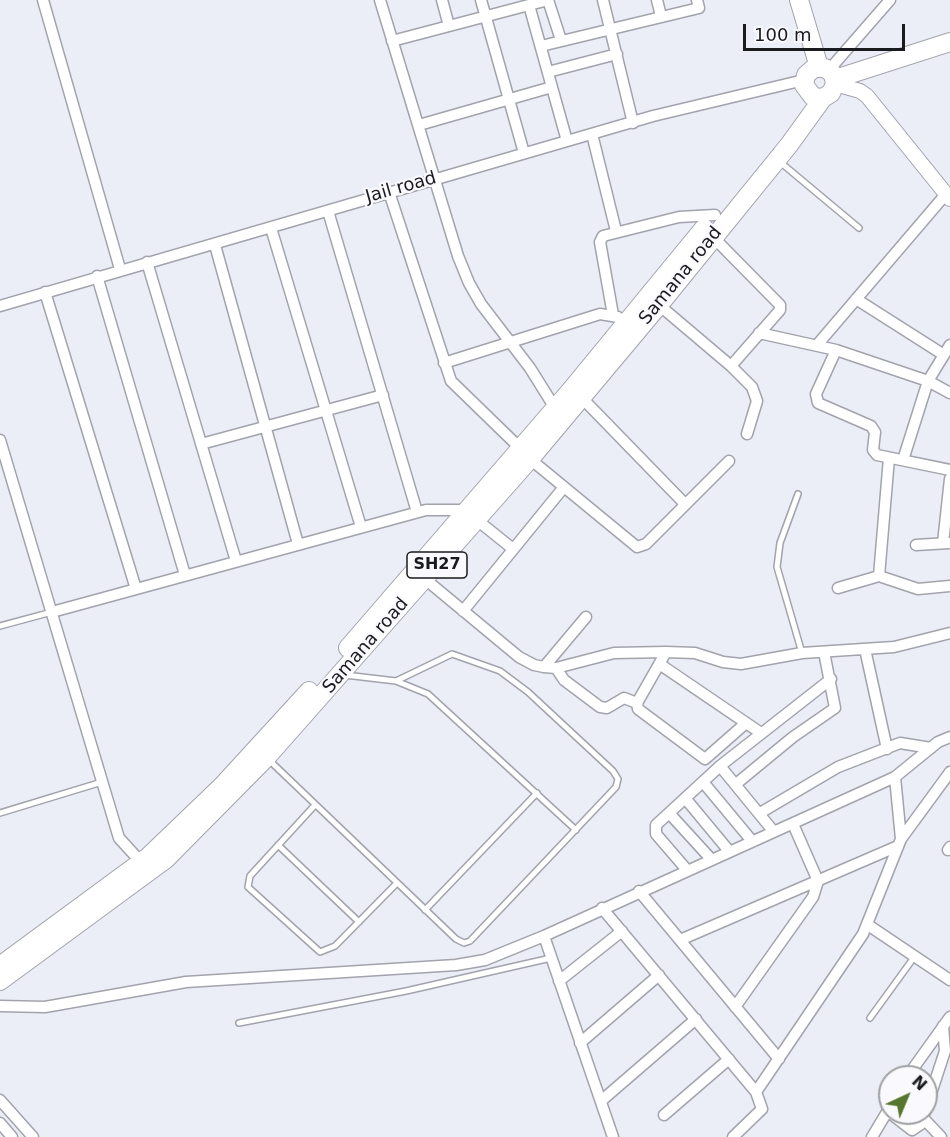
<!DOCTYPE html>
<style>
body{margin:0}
#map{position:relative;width:950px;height:1137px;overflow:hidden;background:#ebedf7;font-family:"DejaVu Sans",sans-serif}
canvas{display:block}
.north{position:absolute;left:878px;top:1065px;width:60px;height:60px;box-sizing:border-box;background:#fafafe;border:2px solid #a0a1a4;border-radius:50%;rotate:44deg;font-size:16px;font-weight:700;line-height:24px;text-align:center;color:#1a1b1e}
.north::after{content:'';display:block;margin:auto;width:21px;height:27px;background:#56762d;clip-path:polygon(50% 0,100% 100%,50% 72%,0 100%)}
.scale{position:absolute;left:743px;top:24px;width:162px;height:27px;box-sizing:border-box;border:3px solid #1a1b1e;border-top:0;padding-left:8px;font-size:18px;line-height:21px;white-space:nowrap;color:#1a1b1e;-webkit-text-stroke:4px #fafafe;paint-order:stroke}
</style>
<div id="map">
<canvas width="950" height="1137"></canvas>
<div class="north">N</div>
<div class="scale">100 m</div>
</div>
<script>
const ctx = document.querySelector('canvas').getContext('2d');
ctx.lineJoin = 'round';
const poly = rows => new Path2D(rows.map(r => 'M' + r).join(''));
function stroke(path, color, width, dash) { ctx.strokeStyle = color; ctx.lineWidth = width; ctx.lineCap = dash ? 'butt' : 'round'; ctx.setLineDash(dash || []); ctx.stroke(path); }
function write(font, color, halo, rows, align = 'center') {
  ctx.font = font + ' "DejaVu Sans",sans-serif'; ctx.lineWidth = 4.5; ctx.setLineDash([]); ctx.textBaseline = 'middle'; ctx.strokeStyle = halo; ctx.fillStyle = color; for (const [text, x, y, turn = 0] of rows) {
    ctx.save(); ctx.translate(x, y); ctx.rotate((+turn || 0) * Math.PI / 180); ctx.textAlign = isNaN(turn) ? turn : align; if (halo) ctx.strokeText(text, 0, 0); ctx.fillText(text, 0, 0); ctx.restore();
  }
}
const service = poly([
 [780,162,859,228],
 [798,494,780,543,777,567,802,653],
 [0,626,52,612],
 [345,675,396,681,428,694,576,830],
 [269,760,456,939,464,943,470,941,616,787,618,779,613,771,528,692,500,671,452,654,396,681],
 [315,805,250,876,248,887,320,952,335,946,397,883],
 [0,813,102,782],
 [278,845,359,922],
 [425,910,537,793],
 [870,1018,915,956],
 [239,1023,406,991,551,958]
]);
const minor = poly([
 [43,0,120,269],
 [380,0,458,256,469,283,481,304,530,368,555,408],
 [442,0,449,26],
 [481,0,524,153],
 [603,0,633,123],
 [657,0,661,16],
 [529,5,567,141],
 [392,41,548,0,561,40],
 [541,46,699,8,697,0],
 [829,70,890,0],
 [548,72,617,54],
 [419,125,552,87],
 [592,134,616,231],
 [389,192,451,381,520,448],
 [328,211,417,512],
 [271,228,361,527],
 [713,237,780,305,780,310,731,366],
 [215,245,298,544],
 [147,262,236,561],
 [97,276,185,575],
 [45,292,136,589],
 [856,299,944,355],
 [659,305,731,366,752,387,757,401,747,434],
 [0,306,653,116,804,80],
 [613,315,600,242,603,236,679,217,715,215],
 [759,333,836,350,928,381,950,393],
 [817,345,946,194],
 [836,350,816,394,818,403,871,426,875,432,873,450,877,455,950,470],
 [444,363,600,314,618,317],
 [581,397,685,504],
 [0,440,119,838,141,862],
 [201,444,383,395],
 [530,459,637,547,646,544,729,461],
 [903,460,928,381,950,345],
 [477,520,513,549],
 [943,543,950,479],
 [916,545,949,543],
 [879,576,889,458],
 [425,579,519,657,534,665,544,667,556,668,614,653,666,652,695,653,723,662,741,664,802,653,894,647,950,633],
 [838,588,879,576,918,589,950,586],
 [463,611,564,487],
 [52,612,426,510,466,510],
 [865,649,887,749],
 [666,652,637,703,638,709,705,759,746,723],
 [661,665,761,733],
 [544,667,586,617],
 [556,668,564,680,600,707,607,708,624,698,637,703],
 [720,766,774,832],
 [895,777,901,839],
 [703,782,752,841],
 [736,784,793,737,835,708,824,652],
 [685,798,729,851],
 [669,813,711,859],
 [760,813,838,767,900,743,931,748],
 [948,850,950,847],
 [687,870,656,834,656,825,720,766,831,679],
 [639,891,779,1059],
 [602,908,756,1092,762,1109,733,1137],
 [868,925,950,980],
 [544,936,613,1137],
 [680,940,898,846],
 [559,981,622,931],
 [0,1006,45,1007,186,982,456,965,485,960,544,936,895,777,938,742,950,737],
 [735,1007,813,897,818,881,793,824],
 [580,1043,659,975],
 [907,1077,950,1017],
 [756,1092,863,934,901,839,950,772],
 [0,1100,33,1137],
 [601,1101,696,1019],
 [890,1113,912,1130,921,1124,945,1051,943,1026],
 [664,1115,729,1059],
 [924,1119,941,1137],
 [0,1123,12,1137],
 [872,1137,890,1107]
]);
const tertiary = poly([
 [835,84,860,91,867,96,950,199]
]);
const primary = poly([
 [799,0,819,67],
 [835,79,950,42],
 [348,648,571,390,704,228],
 [0,966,148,857,222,786,309,691],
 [0,981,166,859,266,758,530,459,659,305,789,145,823,98,831,93,835,84,833,74,825,68,814,68,806,75,804,85,813,97,823,98]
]);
const shields = [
 [437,565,60]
];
const shieldNames = [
 ["SH27",437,565]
];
const streetNames = [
 ["Jail road",401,188,-16],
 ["Samana road",681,276,-51],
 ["Samana road",366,646,-49]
];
stroke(service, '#a2a3ac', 8);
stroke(minor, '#a2a3ac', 13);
stroke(tertiary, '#a2a3ac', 16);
stroke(primary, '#a2a3ac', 20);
stroke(service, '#fff', 5);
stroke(minor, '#fff', 10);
stroke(tertiary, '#fff', 14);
stroke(primary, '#fff', 18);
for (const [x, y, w] of shields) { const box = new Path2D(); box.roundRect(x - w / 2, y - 13, w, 26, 4.5); ctx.fillStyle = '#fafafe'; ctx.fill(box); stroke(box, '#1a1b1e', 1.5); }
write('bold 16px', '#1a1b1e', null, shieldNames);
write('18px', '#1a1b1e', '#fafafe', streetNames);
</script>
